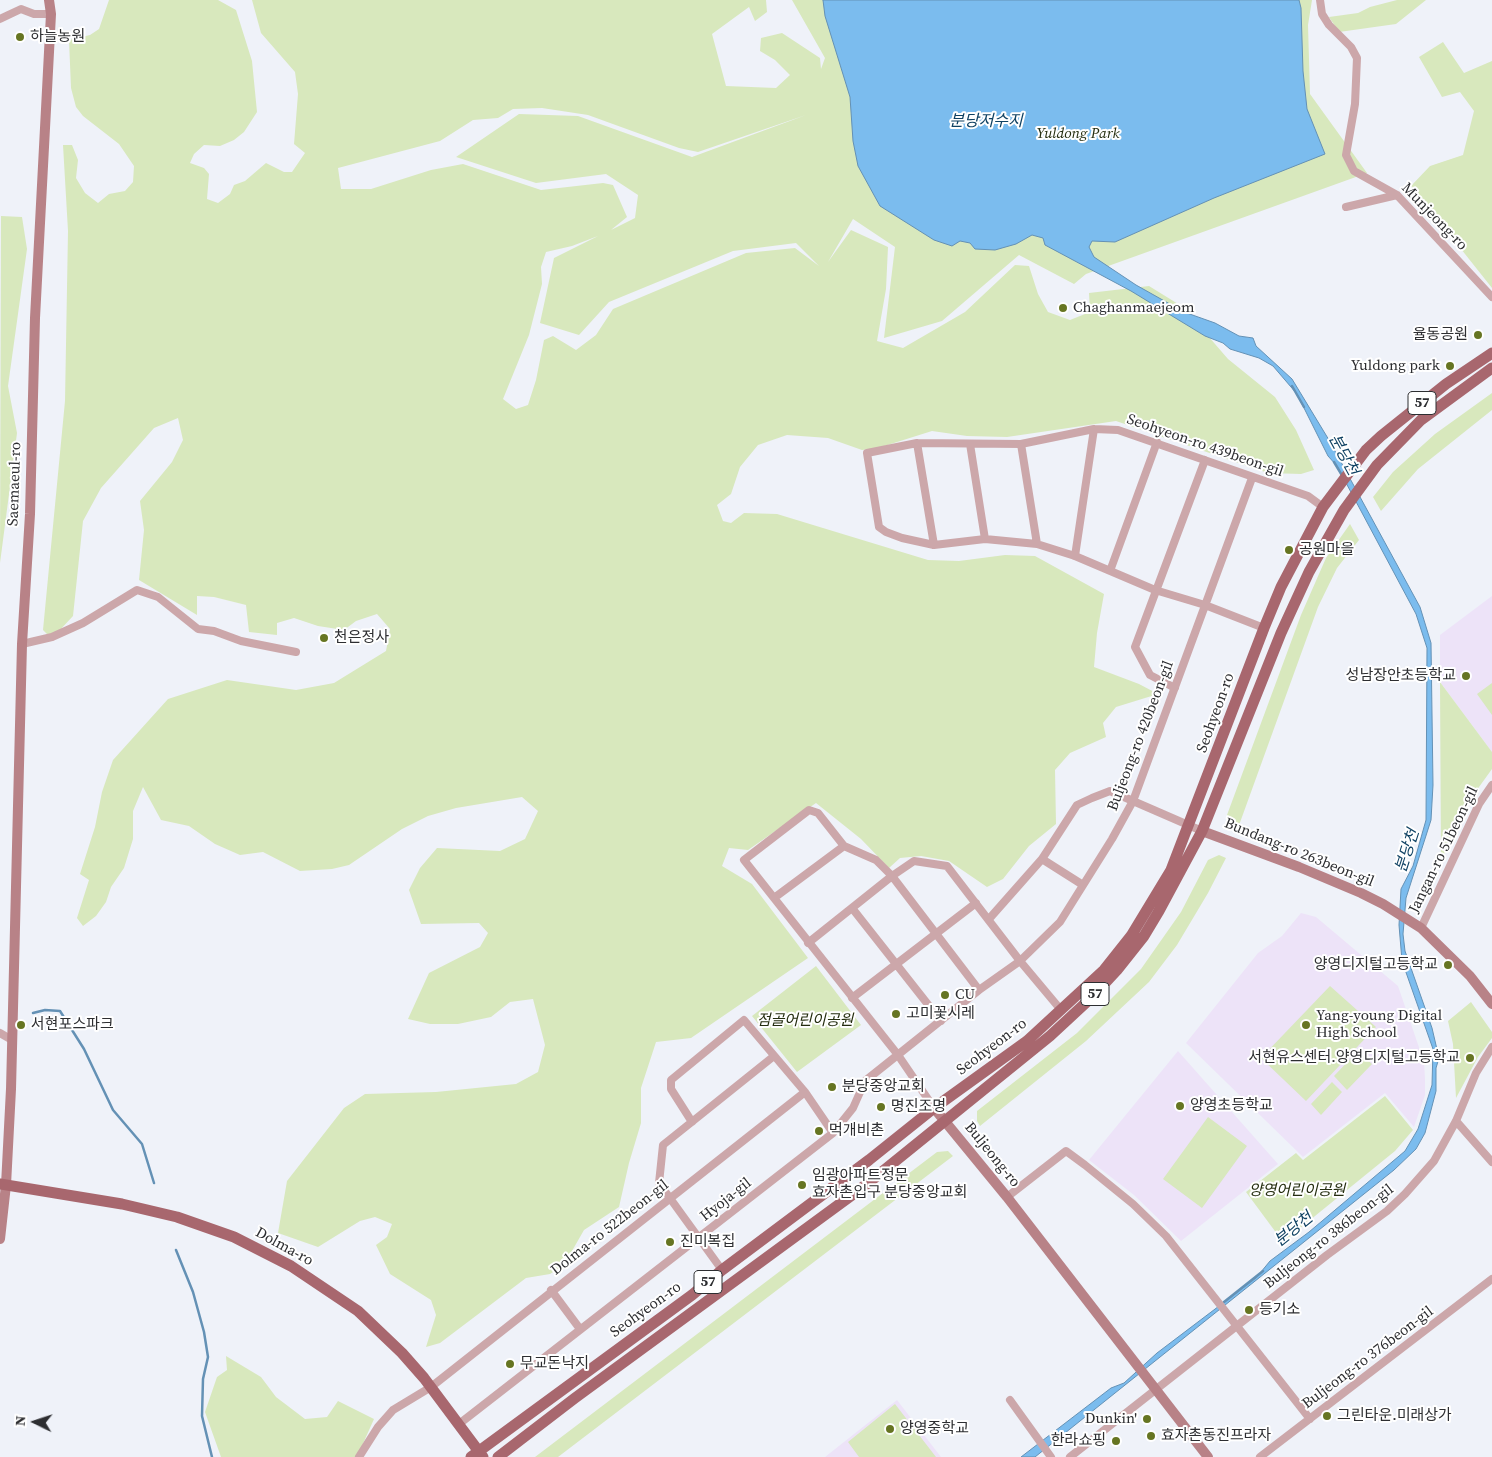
<!DOCTYPE html>
<meta charset="utf-8">
<style>
body{margin:0}
#map{position:relative;width:1492px;height:1457px;overflow:hidden;background:#eff2f9;font-family:"Source Serif 4",serif}
canvas{display:block}
.north{position:absolute;left:10px;top:1397px;width:50px;height:50px;-webkit-text-stroke:4px #fff;paint-order:stroke;rotate:274deg;font-size:14px;font-weight:700;line-height:20px;text-align:center;color:#2d2e31}
.north::after{content:'';display:block;margin:auto;width:18px;height:22px;background:#2d2e31;clip-path:polygon(50% 0,100% 100%,50% 72%,0 100%)}
</style>
<div id="map">
<canvas width="1492" height="1457"></canvas>
<div class="north">N</div>
</div>
<script>
const ctx = document.querySelector('canvas').getContext('2d');
ctx.lineJoin = 'round';
function fillPath(path, color) { ctx.fillStyle = color; ctx.fill(path, 'evenodd'); }
const poly = rows => new Path2D(rows.map(r => 'M' + r).join(''));
function stroke(path, color, width, dash) { ctx.strokeStyle = color; ctx.lineWidth = width; ctx.lineCap = dash ? 'butt' : 'round'; ctx.setLineDash(dash || []); ctx.stroke(path); }
function write(font, color, halo, rows, align = 'center') {
  ctx.font = font + ' "Source Serif 4","Noto Sans KR",serif'; ctx.lineWidth = 4; ctx.setLineDash([]); ctx.textBaseline = 'middle'; ctx.strokeStyle = halo; ctx.fillStyle = color; for (const [text, x, y, turn = 0] of rows) {
    ctx.save(); ctx.translate(x, y); ctx.rotate((+turn || 0) * Math.PI / 180); ctx.textAlign = isNaN(turn) ? turn : align; if (halo) ctx.strokeText(text, 0, 0); ctx.fillText(text, 0, 0); ctx.restore();
  }
}
const education = poly([
 [1492,596,1492,752,1440,682,1440,635],
 [1301,913,1316,917,1398,986,1424,1062,1425,1079,1425,1095,1414,1127,1385,1093,1303,1157,1186,1043,1258,953,1282,936],
 [1178,1051,1278,1164,1181,1241,1134,1195,1089,1160],
 [897,1400,941,1457,825,1457]
]);
const green = poly([
 [109,0,218,0,236,10,252,61,257,112,244,132,234,140,220,146,204,145,194,154,190,163,204,168,209,174,207,199,218,203,230,194,234,185,245,181,266,163,284,172,292,172,305,153,294,144,298,94,295,72,261,33,252,0,766,0,767,12,755,21,749,7,712,34,726,86,776,88,790,75,775,60,760,51,761,38,782,33,820,58,821,69,825,58,792,0,1312,0,1308,25,1310,94,1367,173,1086,274,1074,284,1019,255,942,321,884,338,895,247,853,219,828,262,851,230,888,247,886,289,877,341,903,348,965,312,1015,265,1029,266,1038,294,1048,312,1070,320,1090,312,1089,293,1149,286,1183,307,1228,359,1275,397,1296,430,1314,470,1301,474,1268,473,1116,421,1007,437,967,436,932,431,878,448,862,450,828,438,787,435,758,445,740,467,731,494,717,505,723,521,731,523,744,513,777,514,928,560,959,561,1005,555,1035,556,1104,594,1097,633,1094,667,1139,684,1158,694,1116,707,1103,723,1106,737,1070,753,1055,770,1056,824,1029,846,1003,879,987,887,949,861,921,856,900,858,889,868,861,839,816,803,748,850,729,848,722,866,752,884,808,958,691,1038,656,1042,641,1088,641,1123,629,1163,619,1207,584,1230,564,1265,550,1274,526,1278,440,1343,426,1347,436,1315,431,1300,390,1274,376,1245,387,1237,392,1224,375,1217,360,1221,318,1247,278,1233,287,1181,344,1108,365,1094,436,1092,516,1084,538,1072,545,1045,533,999,510,1002,491,1017,458,1024,430,1024,408,1019,429,973,480,947,488,933,479,923,421,924,409,890,420,868,437,848,500,851,525,839,538,811,522,797,456,808,428,816,402,829,349,865,332,869,300,871,263,852,240,855,215,844,189,826,161,820,143,787,133,811,133,839,124,868,111,887,106,902,96,916,83,926,77,918,89,880,80,874,95,827,102,792,113,760,168,699,227,680,296,690,334,683,386,651,390,629,377,614,356,621,344,630,318,626,294,618,277,623,277,635,249,632,246,605,214,597,197,596,197,615,139,580,144,530,140,501,172,462,183,440,178,418,154,428,101,488,83,521,73,616,59,631,48,635,43,630,65,401,68,231,63,145,72,145,78,160,76,178,85,193,98,203,109,194,125,191,133,182,134,166,119,144,83,116,76,107,71,88,69,40,90,35,99,29],
 [542,108,588,115,679,148,698,152,806,115,692,157,578,116,519,114,456,157,536,183,606,174,638,195,635,218,611,230,627,217,613,185,603,183,541,190,463,164,431,170,371,189,341,189,338,168,440,141,473,120,498,118,513,109],
 [598,236,554,258,540,323,579,335,609,302,733,251,796,243,819,266,795,248,746,253,613,309,596,335,576,350,553,336,544,340,536,380,528,405,516,409,503,399,529,335,542,284,541,267,546,252,572,246],
 [1397,0,1426,0,1396,24,1339,32,1329,17,1358,13,1370,7],
 [1443,42,1464,73,1492,61,1492,288,1411,186,1430,166,1463,155,1474,111,1460,92,1442,97,1419,57],
 [1,216,22,217,27,249,8,386,17,433,0,563],
 [1492,393,1492,410,1418,469,1381,511,1373,497,1393,472,1435,434],
 [1350,524,1359,540,1337,568,1318,607,1238,828,1231,825,1227,815,1301,615,1326,558],
 [1440,682,1492,752,1492,769,1466,805,1441,861],
 [1492,683,1492,715,1477,694],
 [1219,855,1226,858,1208,893,1177,945,1149,982,1086,1041,980,1126,977,1121,977,1111,1077,1033,1141,969,1181,912,1208,860],
 [816,966,861,1025,797,1072,752,1016],
 [1330,986,1376,1027,1306,1101,1261,1058],
 [1471,1002,1492,1032,1492,1038,1478,1057,1456,1098,1453,1044,1448,1021],
 [1358,1051,1372,1064,1347,1090,1334,1076],
 [1332,1082,1342,1092,1321,1115,1311,1104],
 [1385,1096,1413,1130,1395,1151,1283,1242,1246,1192,1296,1153,1303,1160],
 [1208,1117,1247,1146,1202,1208,1163,1179],
 [948,1151,953,1156,558,1457,535,1457,937,1152],
 [226,1356,261,1377,276,1397,305,1419,327,1417,338,1401,374,1419,357,1457,221,1457,205,1412,217,1377,227,1370],
 [895,1404,936,1457,859,1457,848,1442]
]);
const water = poly([
 [823,0,1299,0,1301,8,1303,71,1307,109,1325,154,1214,198,1115,242,1092,241,1089,247,1094,257,1136,285,1184,312,1215,323,1239,336,1253,338,1256,346,1292,379,1329,440,1420,607,1431,643,1433,785,1431,820,1406,898,1403,934,1405,951,1432,1028,1439,1058,1436,1068,1436,1091,1425,1133,1416,1149,1394,1170,1035,1457,1021,1457,1111,1388,1124,1383,1157,1353,1256,1278,1270,1261,1309,1232,1405,1151,1418,1129,1432,1085,1433,1049,1402,961,1399,925,1401,889,1413,866,1426,820,1427,648,1416,614,1337,466,1328,456,1297,394,1273,366,1259,358,1230,349,1223,343,1205,336,1131,291,1045,245,1043,238,1032,235,1016,244,995,250,975,249,970,243,960,241,952,246,934,240,880,206,858,166,853,141,850,97,825,16,823,0]
]);
const stream = poly([
 [1292,386,1304,407],
 [1334,462,1343,477],
 [33,1013,45,1010,60,1011,84,1049,113,1110,142,1144,154,1183],
 [176,1250,193,1292,204,1332,208,1357,203,1379,202,1416,212,1457],
 [1224,1302,1263,1271]
]);
const street = poly([
 [1320,0,1322,14,1329,25,1351,47,1357,58,1355,104,1346,155,1354,171,1397,195,1492,297],
 [0,19,21,9,34,14,51,14],
 [1346,207,1397,195],
 [917,443,934,545],
 [970,444,985,539],
 [1021,444,1037,544],
 [1075,556,1094,429],
 [1110,571,1157,442],
 [1264,628,1205,605,1155,590,1075,556,1037,544,985,539,934,545,902,538,886,532,879,527,867,453,917,443,1021,444,1094,429,1118,430,1308,496,1323,507],
 [22,644,52,637,83,623,137,590,158,597,198,629,214,631,241,641,296,652],
 [1175,688,1150,675,1135,647,1205,460],
 [1042,859,1083,885],
 [774,898,844,846],
 [852,908,941,1021],
 [989,919,1042,859,1077,805,1092,798,1110,791,1202,831],
 [1421,928,1479,804,1492,785],
 [808,943,892,876,914,861,947,866,1020,961,1061,1010],
 [852,998,976,903],
 [0,1033,12,1040],
 [934,1108,898,1055,744,860,809,810,818,813,844,846,876,860,892,876,979,990],
 [1456,1121,1492,1162],
 [692,1122,671,1089,671,1080,744,1020,805,1092,833,1133],
 [1007,1197,1066,1151,1085,1165,1133,1204,1166,1236,1310,1419],
 [722,1270,659,1183,663,1145,774,1056],
 [551,1290,580,1329],
 [1010,1400,1051,1457],
 [459,1424,833,1133,853,1108,865,1081,979,990,1020,961,1060,922,1112,839,1133,801,1252,478],
 [359,1457,378,1427,393,1410,431,1387,805,1092],
 [1070,1457,1327,1255,1387,1211,1405,1194,1434,1161,1456,1121,1476,1073,1492,1047],
 [1260,1457,1492,1279]
]);
const secondary = poly([
 [1202,831,1299,867,1361,893,1383,904,1421,928,1470,976,1492,1004],
 [934,1108,1007,1197,1208,1457],
 [0,1239,6,1185,11,1089,22,644,30,514,35,318,51,14,49,0]
]);
const primary = poly([
 [0,1184,122,1204,177,1217,234,1237,291,1266,358,1311,402,1353,424,1378,483,1457],
 [471,1457,692,1295,722,1270,869,1160,934,1108,1027,1041,1104,970,1131,936,1171,870,1264,628,1281,587,1323,507,1366,450,1381,436,1446,384,1492,353],
 [498,1457,575,1398,867,1184,1050,1036,1091,998,1117,970,1144,936,1159,911,1202,831,1281,633,1309,572,1344,510,1377,465,1421,420,1492,368]
]);
const markers = [
 [20,37,5,"#667522"],
 [1063,308,5,"#667522"],
 [1478,335,5,"#667522"],
 [1450,366,5,"#667522"],
 [1289,550,5,"#667522"],
 [324,638,5,"#667522"],
 [1466,676,5,"#667522"],
 [1448,965,5,"#667522"],
 [945,995,5,"#667522"],
 [896,1014,5,"#667522"],
 [21,1025,5,"#667522"],
 [1306,1025,5,"#667522"],
 [1470,1058,5,"#667522"],
 [832,1087,5,"#667522"],
 [1180,1106,5,"#667522"],
 [881,1107,5,"#667522"],
 [819,1131,5,"#667522"],
 [802,1185,5,"#667522"],
 [670,1242,5,"#667522"],
 [1249,1310,5,"#667522"],
 [510,1364,5,"#667522"],
 [1327,1416,5,"#667522"],
 [1147,1419,5,"#667522"],
 [890,1429,5,"#667522"],
 [1151,1436,5,"#667522"],
 [1116,1441,5,"#667522"]
];
const shields = [
 [1422,403,28],
 [1095,994,28],
 [708,1282,28]
];
const shieldNames = [
 ["57",1422,403],
 ["57",1095,994],
 ["57",708,1282]
];
const poiNames = [
 ["하늘농원",30,37],
 ["Chaghanmaejeom",1073,308],
 ["율동공원",1468,335,"right"],
 ["Yuldong park",1440,366,"right"],
 ["공원마을",1299,550],
 ["천은정사",334,638],
 ["성남장안초등학교",1456,676,"right"],
 ["양영디지털고등학교",1438,965,"right"],
 ["CU",955,995],
 ["고미꽃시레",906,1014],
 ["Yang-young Digital",1316,1016],
 ["High School",1316,1033],
 ["서현포스파크",31,1025],
 ["서현유스센터.양영디지털고등학교",1460,1058,"right"],
 ["분당중앙교회",842,1087],
 ["양영초등학교",1190,1106],
 ["명진조명",891,1107],
 ["먹개비촌",829,1131],
 ["임광아파트정문",812,1176],
 ["효자촌입구 분당중앙교회",812,1193],
 ["진미복집",680,1242],
 ["등기소",1259,1310],
 ["무교돈낙지",520,1364],
 ["그린타운.미래상가",1337,1416],
 ["Dunkin'",1137,1419,"right"],
 ["양영중학교",900,1429],
 ["효자촌동진프라자",1161,1436],
 ["한라쇼핑",1106,1441,"right"]
];
const parkNames = [
 ["Yuldong Park",1078,134],
 ["점골어린이공원",805,1021],
 ["양영어린이공원",1297,1191]
];
const streetNames = [
 ["Munjeong-ro",1434,217,46],
 ["Seohyeon-ro 439beon-gil",1205,446,19],
 ["Saemaeul-ro",15,484,-88],
 ["Seohyeon-ro",1216,713,-70],
 ["Buljeong-ro 420beon-gil",1141,736,-69],
 ["Jangan-ro 51beon-gil",1444,850,-64],
 ["Bundang-ro 263beon-gil",1299,853,22],
 ["Seohyeon-ro",992,1047,-37],
 ["Buljeong-ro",992,1155,51],
 ["Hyoja-gil",726,1200,-38],
 ["Dolma-ro 522beon-gil",610,1228,-38],
 ["Buljeong-ro 386beon-gil",1329,1237,-38],
 ["Dolma-ro",284,1247,29],
 ["Seohyeon-ro",646,1310,-36],
 ["Buljeong-ro 376beon-gil",1368,1358,-37]
];
const waterNames = [
 ["분당저수지",986,122],
 ["분당천",1343,455,61],
 ["분당천",1408,851,-72],
 ["분당천",1294,1230,-39]
];
fillPath(education, '#ede3f8');
fillPath(green, '#d8e8bd');
fillPath(water, '#7bbcee');
stroke(water, '#6491b5', 1);
stroke(stream, '#6491b5', 2.5);
stroke(street, '#cca7aa', 8);
stroke(secondary, '#b88287', 10);
stroke(primary, '#a8676e', 11);
for (const [x, y, r, color] of markers) { const dot = new Path2D(); dot.arc(x, y, r, 0, 2 * Math.PI); ctx.fillStyle = color; ctx.fill(dot); stroke(dot, '#fff', 2); }
for (const [x, y, w] of shields) { const box = new Path2D(); box.roundRect(x - w / 2, y - 11.5, w, 23, 4); ctx.fillStyle = '#fff'; ctx.fill(box); stroke(box, '#2d2e31', 1); }
write('bold 14px', '#2d2e31', null, shieldNames);
write('15px', '#2d2e31', '#fff', poiNames, 'left');
write('italic 15px', '#242d0f', '#fff', parkNames);
write('15px', '#2d2e31', '#fff', streetNames);
write('italic 16px', '#104263', '#fff', waterNames);
</script>
